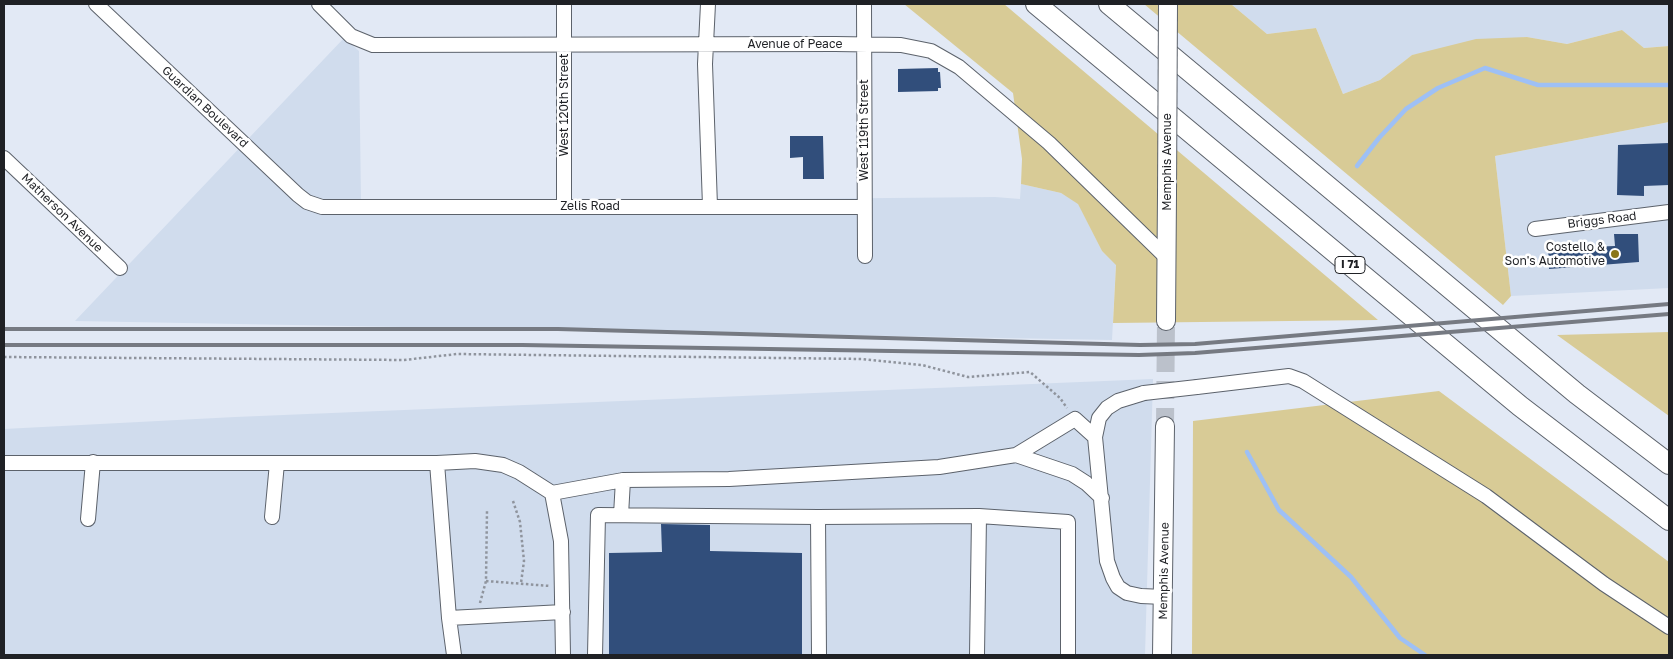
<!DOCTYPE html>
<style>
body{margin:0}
#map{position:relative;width:1673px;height:659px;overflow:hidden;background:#e2e9f5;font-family:"Golos Text",sans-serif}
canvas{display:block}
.frame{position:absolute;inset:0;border:5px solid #1f2125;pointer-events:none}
</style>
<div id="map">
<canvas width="1673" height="659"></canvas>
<div class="frame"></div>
</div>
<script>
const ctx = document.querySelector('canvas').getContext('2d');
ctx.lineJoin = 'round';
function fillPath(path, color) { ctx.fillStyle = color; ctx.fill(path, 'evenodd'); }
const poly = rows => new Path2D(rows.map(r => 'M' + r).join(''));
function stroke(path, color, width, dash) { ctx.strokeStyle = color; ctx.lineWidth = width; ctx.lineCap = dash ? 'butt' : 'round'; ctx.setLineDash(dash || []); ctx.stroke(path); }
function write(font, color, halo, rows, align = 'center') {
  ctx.font = font + ' "Golos Text",sans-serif'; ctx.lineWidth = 5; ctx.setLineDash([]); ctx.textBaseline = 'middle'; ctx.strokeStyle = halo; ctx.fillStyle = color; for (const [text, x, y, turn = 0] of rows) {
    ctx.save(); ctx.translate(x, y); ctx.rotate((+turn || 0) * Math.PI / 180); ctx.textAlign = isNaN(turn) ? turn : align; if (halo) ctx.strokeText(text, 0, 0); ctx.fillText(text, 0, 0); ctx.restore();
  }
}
const built = poly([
 [1231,4,1669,4,1669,46,1644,48,1622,30,1567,44,1527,37,1412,55,1380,80,1343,94,1316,28,1267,34],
 [344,38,359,51,361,203,995,197,1020,199,1021,184,1061,193,1078,203,1102,251,1116,264,1112,340,75,321],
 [1669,122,1669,288,1511,296,1495,156],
 [1153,379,1145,655,4,655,4,429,235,417]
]);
const green = poly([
 [904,4,1004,4,1378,320,1113,323,1116,265,1102,251,1078,204,1061,193,1021,184,1022,159,1013,93],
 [1144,4,1231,4,1267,34,1316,28,1343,94,1380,80,1412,55,1476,39,1527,37,1567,44,1622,30,1644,48,1669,46,1669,122,1495,156,1511,296,1503,305],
 [1669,332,1669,416,1557,335],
 [1439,391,1669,562,1669,655,1192,655,1193,421]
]);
const stream = poly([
 [1357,166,1379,138,1406,109,1438,88,1485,68,1538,85,1669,85],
 [1247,452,1279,510,1351,577,1400,638,1425,655]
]);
const building = poly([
 [938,68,938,72,940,72,941,88,938,88,938,91,898,92,898,69],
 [790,136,823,136,824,179,803,179,803,157,790,158],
 [1669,143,1669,185,1644,186,1644,196,1617,195,1618,145],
 [1614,234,1638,234,1639,262,1549,269,1548,244,1587,242,1588,247,1615,246],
 [661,524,710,525,710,551,802,553,802,655,609,655,609,553,662,552]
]);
const majorTunnel = poly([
 [1165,426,1166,321]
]);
const path = poly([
 [4,357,404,360,457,354,862,359,922,365,968,377,1030,372,1060,398,1067,408],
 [513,501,520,522,524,561,521,583],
 [486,581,550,586],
 [480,603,486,581,487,511]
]);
const minor = poly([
 [96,4,298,195,307,202,322,207,864,207],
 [319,4,351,36,373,45,835,44,901,45,931,51,959,67,1049,143,1168,259],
 [708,4,705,64,710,206],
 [864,4,865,256],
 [4,158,120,268],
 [564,206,564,4],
 [1535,229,1669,212],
 [1197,387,1289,376,1303,381,1486,496,1604,584,1669,627],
 [1144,393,1118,401,1107,408,1099,418,1095,437,1107,561,1113,578,1118,587,1127,593,1141,596,1164,597],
 [1016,455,1072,474,1086,483,1102,498],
 [4,463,437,463],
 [621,515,623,480,729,479,939,467,1016,455,1075,419,1095,437],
 [272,517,277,463],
 [818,517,979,516,1068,522,1068,655],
 [88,519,93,462],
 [449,618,437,463,475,461,503,465,519,472,552,493],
 [454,655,449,618,563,612],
 [563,655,561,541,552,493,623,480],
 [595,655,598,515,818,517,819,655],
 [977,655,979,516]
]);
const major = poly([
 [1166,321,1167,194],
 [1162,655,1165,426]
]);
const highway = poly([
 [1036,4,1520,406,1669,520],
 [1109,4,1577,394,1669,464]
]);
const rail = poly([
 [4,329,558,329,1140,345,1195,344,1669,304],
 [4,345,522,345,1139,355,1195,353,1669,314]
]);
const minorBridge = poly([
 [1144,393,1197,387]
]);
const majorBridge = poly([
 [1167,194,1168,4]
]);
const markers = [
 [1615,254,5,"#8a7619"]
];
const shields = [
 [1350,265,30]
];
const shieldNames = [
 ["I 71",1350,265]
];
const streetNames = [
 ["Avenue of Peace",795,44],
 ["West 120th Street",564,105,-90],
 ["Guardian Boulevard",205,107,43],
 ["West 119th Street",864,130,-90],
 ["Memphis Avenue",1167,162,-90],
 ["Zelis Road",590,206],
 ["Matherson Avenue",62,213,44],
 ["Briggs Road",1602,220,-7],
 ["Memphis Avenue",1164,571,-89]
];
const poiNames = [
 ["Costello &",1605,247],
 ["Son's Automotive",1605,261]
];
fillPath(built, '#d0dced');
fillPath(green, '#d8cb96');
stroke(stream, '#9ec0f5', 4.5);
fillPath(building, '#314e7b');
stroke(majorTunnel, '#bbc1cb', 18, [18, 9]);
stroke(minor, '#5c626b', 16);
stroke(major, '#5c626b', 20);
stroke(highway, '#5c626b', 22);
stroke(path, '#8f949d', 2.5, [2.5, 2.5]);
stroke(minor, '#fff', 14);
stroke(major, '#fff', 18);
stroke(highway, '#fff', 20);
stroke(rail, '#767a82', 4);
stroke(minorBridge, '#5c626b', 16, []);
stroke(majorBridge, '#5c626b', 20, []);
stroke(minorBridge, '#fff', 14);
stroke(majorBridge, '#fff', 18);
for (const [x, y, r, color] of markers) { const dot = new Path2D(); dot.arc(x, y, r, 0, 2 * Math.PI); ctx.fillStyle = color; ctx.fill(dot); stroke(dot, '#fff', 2); }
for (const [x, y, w] of shields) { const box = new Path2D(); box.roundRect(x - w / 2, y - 8.5, w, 17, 4); ctx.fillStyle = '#fff'; ctx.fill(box); stroke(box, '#1f2125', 1); }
write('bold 11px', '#1f2125', null, shieldNames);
write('12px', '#1f2125', '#fff', streetNames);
write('12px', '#1f2125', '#fff', poiNames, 'right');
</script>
